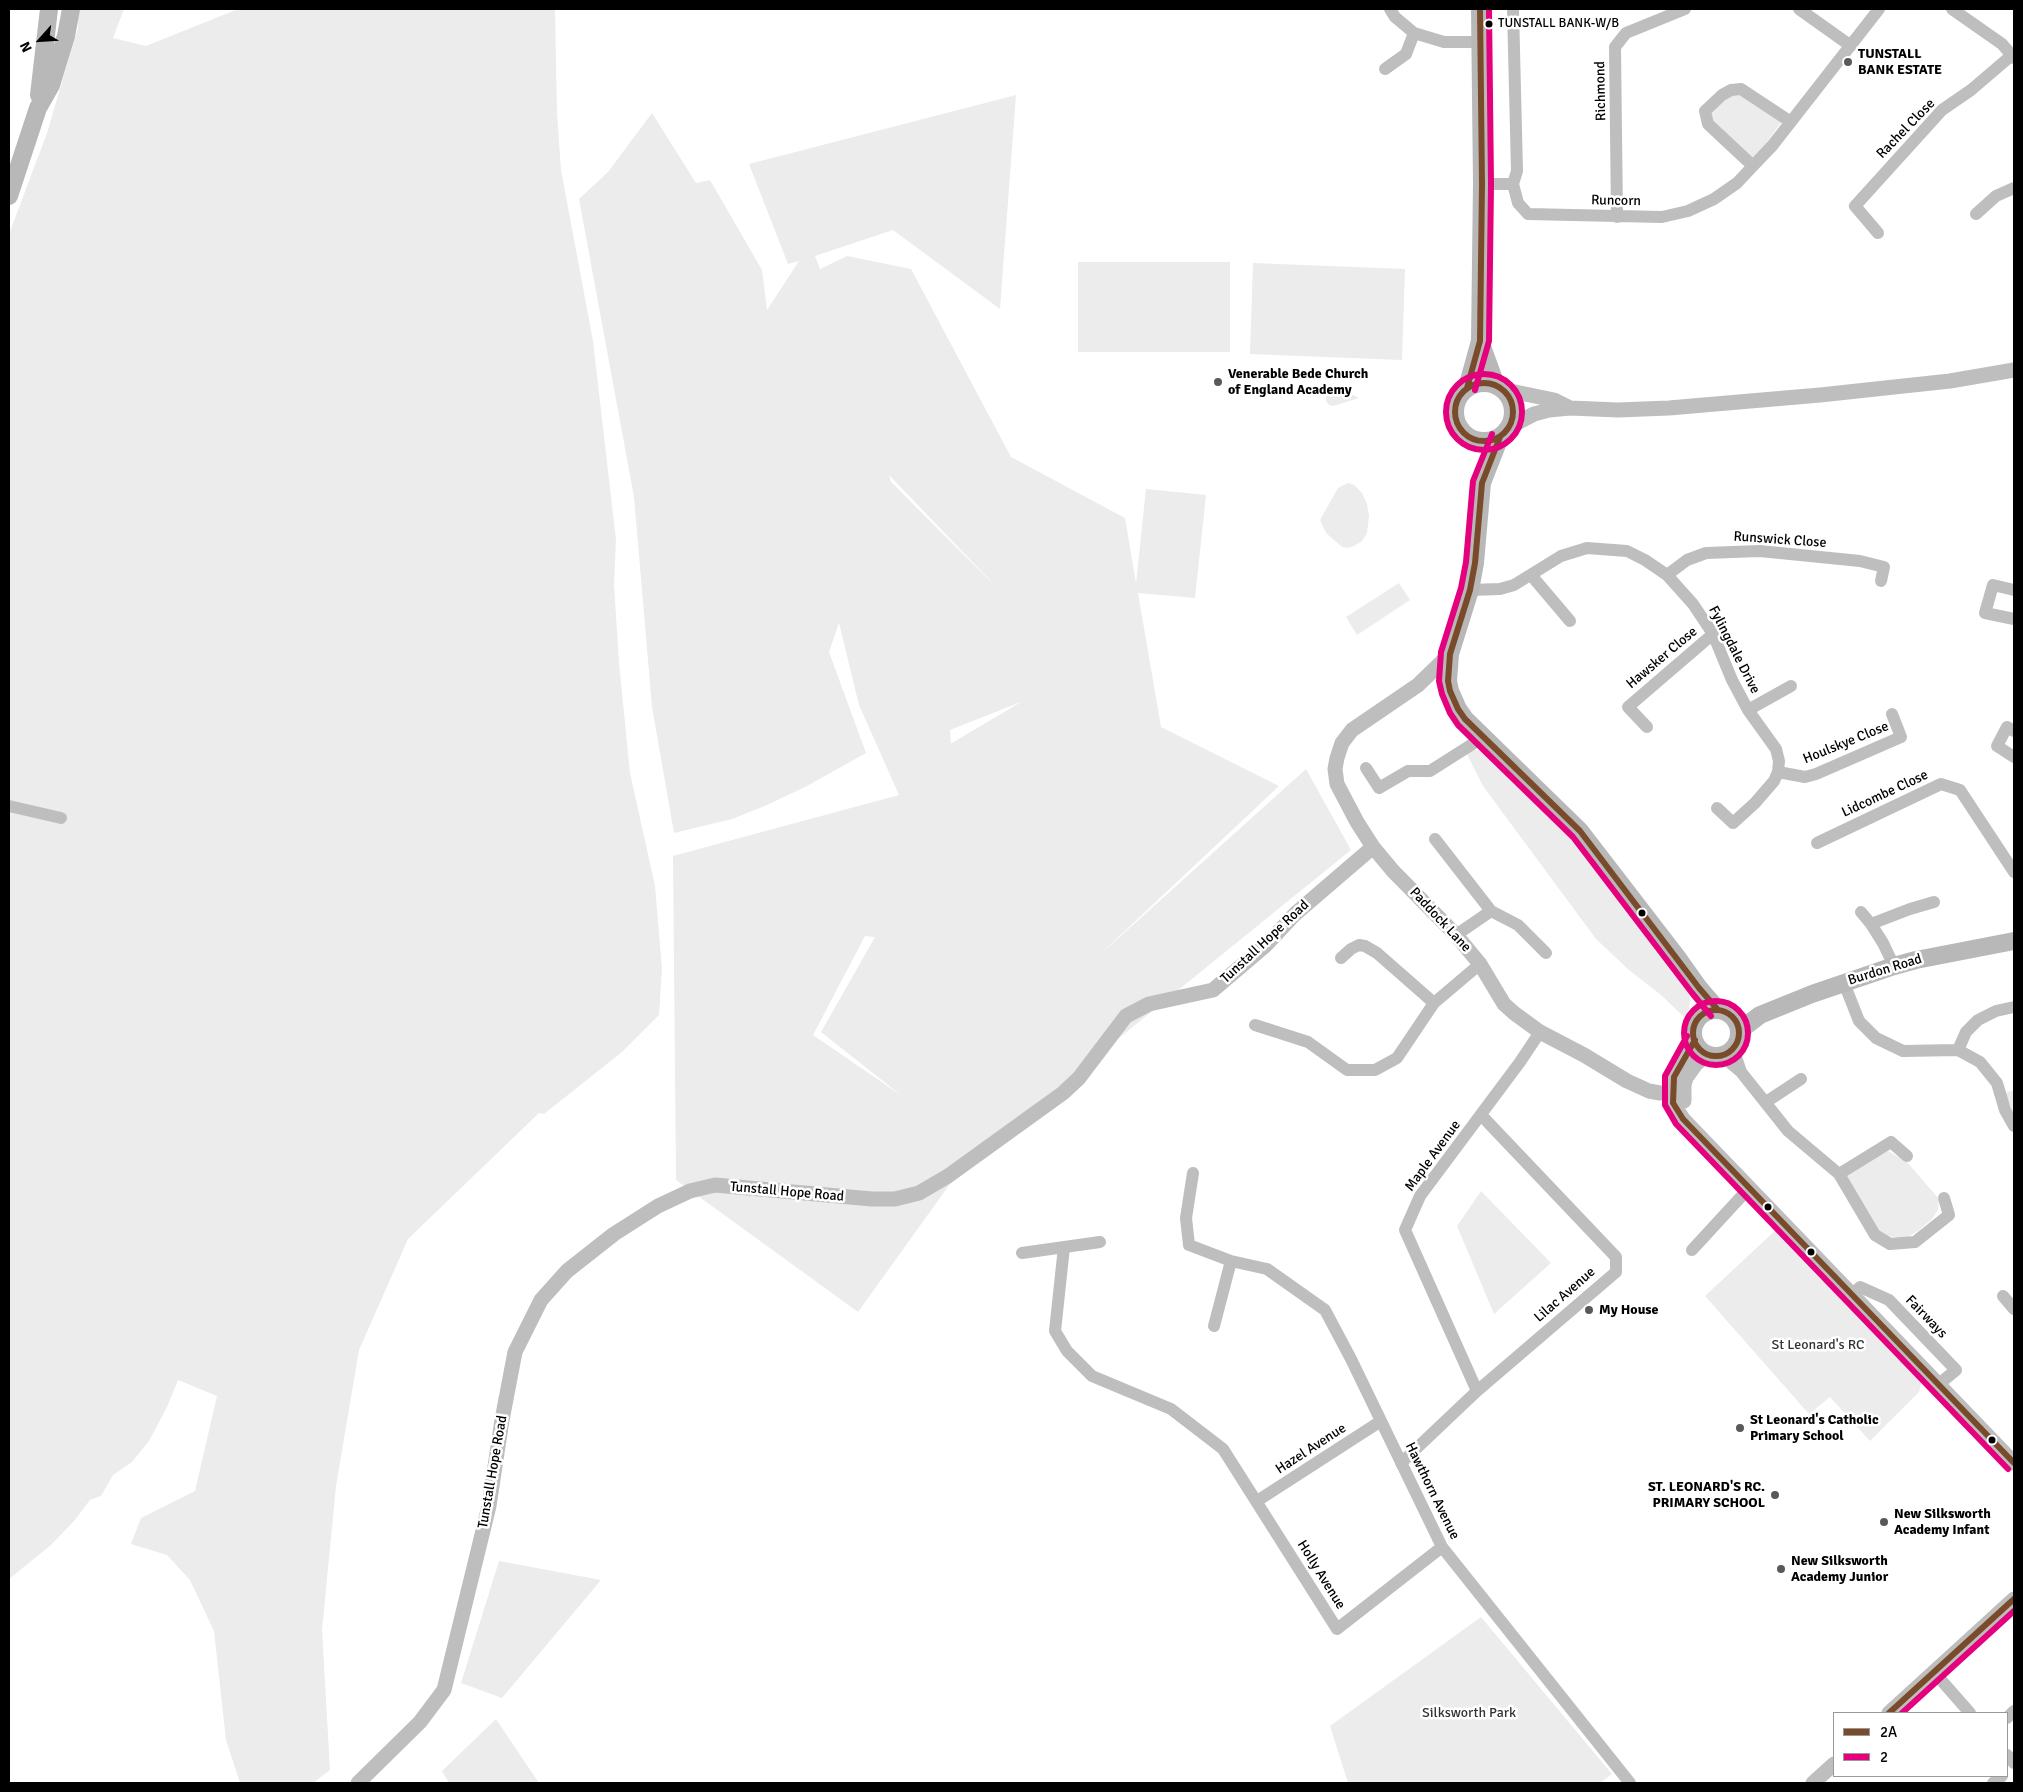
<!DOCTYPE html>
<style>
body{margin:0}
#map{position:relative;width:2023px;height:1792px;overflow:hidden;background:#fff;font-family:Signika,sans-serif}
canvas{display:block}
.frame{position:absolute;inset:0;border:10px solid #000;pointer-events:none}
.legend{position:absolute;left:1833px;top:1712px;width:175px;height:65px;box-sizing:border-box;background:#fff;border:1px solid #999;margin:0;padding:6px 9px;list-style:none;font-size:15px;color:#000}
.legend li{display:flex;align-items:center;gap:10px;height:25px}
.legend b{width:25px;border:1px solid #999}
.north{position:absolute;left:15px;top:15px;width:50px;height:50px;-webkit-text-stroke:4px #fff;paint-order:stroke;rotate:244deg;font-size:14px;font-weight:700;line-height:20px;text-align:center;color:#000}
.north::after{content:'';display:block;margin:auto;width:18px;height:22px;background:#000;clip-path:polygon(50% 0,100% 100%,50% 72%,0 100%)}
</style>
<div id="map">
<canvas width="2023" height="1792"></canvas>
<div class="frame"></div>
<ul class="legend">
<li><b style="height:6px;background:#7a4b2a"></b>2A</li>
<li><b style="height:6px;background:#e5007d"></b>2</li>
</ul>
<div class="north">N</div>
</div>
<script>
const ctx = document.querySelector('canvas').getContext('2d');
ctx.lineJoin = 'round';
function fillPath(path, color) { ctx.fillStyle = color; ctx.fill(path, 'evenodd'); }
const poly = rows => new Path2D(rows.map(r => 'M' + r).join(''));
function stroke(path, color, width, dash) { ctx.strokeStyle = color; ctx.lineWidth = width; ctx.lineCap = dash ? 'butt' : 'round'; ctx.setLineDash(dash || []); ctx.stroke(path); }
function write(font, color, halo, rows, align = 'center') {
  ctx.font = font + ' Signika,sans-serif'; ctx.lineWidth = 5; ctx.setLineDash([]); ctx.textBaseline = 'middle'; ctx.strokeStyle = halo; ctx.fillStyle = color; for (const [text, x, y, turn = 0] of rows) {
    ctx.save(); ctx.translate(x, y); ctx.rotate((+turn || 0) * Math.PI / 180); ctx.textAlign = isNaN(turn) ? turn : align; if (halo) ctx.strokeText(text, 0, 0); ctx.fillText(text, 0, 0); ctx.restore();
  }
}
const green = poly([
 [78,9,124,9,113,38,146,46,238,9,555,9,557,113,561,170,593,341,616,540,614,584,619,663,630,773,655,886,662,968,659,1015,622,1052,544,1114,539,1113,408,1239,359,1350,336,1486,322,1630,330,1770,313,1783,240,1783,226,1740,214,1631,190,1580,167,1555,131,1544,141,1518,195,1491,217,1396,178,1380,167,1407,149,1441,132,1462,113,1475,101,1496,90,1500,74,1521,51,1545,9,1579,9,234,47,133,78,28],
 [1737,91,1782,121,1753,162,1712,122,1709,112],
 [1016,95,1000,309,893,230,815,256,820,269,847,256,911,269,1011,457,1125,518,1136,583,1146,489,1206,495,1195,598,1138,593,1161,727,1279,786,1094,960,1306,769,1351,850,965,1163,858,1312,676,1180,673,856,899,795,859,705,839,623,829,652,866,753,807,786,767,805,732,819,674,833,652,707,634,497,579,199,608,172,652,113,696,183,710,180,762,270,767,310,799,261,788,264,749,164],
 [889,475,1002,593,891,482],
 [1021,702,952,743,951,743,950,730],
 [865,936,875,937,821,1032,902,1096,813,1035],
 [1078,262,1230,262,1230,352,1078,352],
 [1253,263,1405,269,1402,360,1250,354],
 [1334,391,1351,394,1359,398,1333,406,1329,405,1326,401,1326,394],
 [1348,483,1354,485,1362,493,1367,504,1369,516,1367,533,1362,541,1354,546,1348,548,1342,547,1326,533,1320,520,1338,488],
 [1399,583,1410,600,1357,635,1346,617],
 [1475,750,1484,751,1562,826,1685,982,1688,989,1690,1000,1689,1009,1685,1018,1661,995,1629,970,1596,939,1483,786,1466,752],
 [2014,1090,2014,1114,2005,1093],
 [1888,1151,1907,1162,1939,1199,1938,1210,1932,1219,1918,1231,1904,1239,1888,1236,1876,1229,1844,1178,1847,1174],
 [1481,1191,1551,1263,1494,1314,1457,1226],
 [1779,1227,1922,1380,1919,1392,1870,1441,1830,1397,1809,1414,1705,1296],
 [499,1561,601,1580,502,1698,461,1683],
 [1481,1617,1612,1774,1600,1783,1348,1783,1330,1726],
 [496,1719,539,1783,449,1783,442,1771]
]);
const minor = poly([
 [1390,9,1395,17,1414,33,1444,42,1480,42],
 [1513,9,1517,171,1513,184],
 [1799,9,1851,46],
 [1952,9,2002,44,2014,58],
 [1385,69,1406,54,1414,33],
 [1753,166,1708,124,1705,111,1722,95,1731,90,1741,89,1791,122],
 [1482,184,1513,184,1518,203,1528,214,1662,217,1688,211,1714,199,1737,183,1753,166,1772,146,1879,9],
 [1976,214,1996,196,2014,188],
 [1617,217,1615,47,1626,33,1685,9],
 [1878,233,1855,206,1942,110,1971,90,2012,55],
 [1531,575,1570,621],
 [1667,575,1687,560,1706,553,1760,551,1860,561,1884,567,1881,581],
 [1470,590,1500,589,1514,585,1561,556,1587,548,1627,551,1645,560,1667,575,1693,604,1713,634,1732,680,1748,710,1776,749,1779,761,1778,772,1774,781,1755,803,1733,823,1717,808],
 [2014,590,1993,585,1985,613,2014,619],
 [1748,710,1791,686],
 [1647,727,1628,707,1713,634],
 [2014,731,2007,727,1997,746,2014,757],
 [1366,768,1379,788,1408,771,1430,771,1482,738],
 [1778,772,1805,777,1816,774,1901,737,1892,714],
 [9,806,61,818],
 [1435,839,1491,911],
 [1817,843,1941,784,1960,790,2014,872],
 [1861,912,1871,924],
 [1456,935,1491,911,1518,925,1546,953],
 [1341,958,1351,949,1359,945,1365,946,1377,953,1434,1003],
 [1894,966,1883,943,1871,924,1910,909,1934,902],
 [1844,983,1859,1021,1876,1038,1903,1051,1958,1050,1980,1062,1997,1083,2005,1110,2014,1126],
 [1255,1025,1308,1042,1347,1070,1375,1070,1397,1058,1434,1003,1480,964],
 [1733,1048,1741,1072],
 [1958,1050,1966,1032,1978,1020,1996,1011,2014,1007],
 [1721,1055,1741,1072,1788,1131,1839,1174,1875,1235,1890,1244,1915,1242,1949,1215,1944,1198],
 [1766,1102,1801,1079],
 [1193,1173,1186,1218,1189,1245,1231,1261,1267,1269,1325,1310,1351,1359,1442,1547,1630,1783],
 [1839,1174,1891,1142,1907,1156],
 [1064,1247,1055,1331,1067,1351,1092,1376,1171,1409,1223,1449,1337,1629,1442,1547],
 [1692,1250,1750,1187],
 [1022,1253,1100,1242],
 [1852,1295,1860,1287,1889,1300,1956,1370,1939,1384],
 [2003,1296,2014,1309],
 [1214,1326,1231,1261],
 [1477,1391,1405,1230,1420,1196,1520,1062,1540,1032],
 [1401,1463,1477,1391,1616,1272,1616,1257,1481,1115],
 [1257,1501,1381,1421],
 [1934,1672,1970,1713],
 [2007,1718,2014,1711],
 [2007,1755,2014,1763],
 [1993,1783,2002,1776]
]);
const tertiary = poly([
 [1501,389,1554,400,1568,407],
 [1509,427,1534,414,1549,410,1570,408,1618,410,1669,408,1820,395,1950,381,2014,370],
 [1450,654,1418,685,1352,730,1342,743,1337,758,1335,769,1337,784,1357,822,1373,847,1393,871,1456,935,1480,964,1504,1004,1514,1013,1540,1032,1584,1055,1627,1081,1649,1091,1660,1093,1683,1093],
 [1695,1040,1674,1077,1673,1103,1683,1119,2014,1463],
 [1684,1101,1684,1085,1686,1078,1696,1064,1708,1054],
 [1889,1713,2014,1599],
 [358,1783,420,1722,444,1690,489,1506,502,1420,515,1352,541,1300,567,1271,614,1234,658,1206,690,1191,715,1185,872,1199,895,1199,919,1193,948,1176,1063,1093,1079,1078,1126,1016,1149,1004,1213,990,1266,945,1295,914,1373,847],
 [1813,1783,1834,1764]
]);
const secondary = poly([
 [39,95,49,9],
 [9,196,38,108,51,85,66,36,71,9],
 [1480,341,1496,385],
 '1455 412a29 29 0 1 1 58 0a29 29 0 1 1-58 0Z',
 [1467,388,1480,341,1482,184,1480,9],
 [1500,437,1482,483,1475,563,1470,590,1450,654,1448,681,1450,691,1458,709,1465,719,1580,831,1677,957,1699,988,1718,1010],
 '1693 1033a23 23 0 1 1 46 0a23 23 0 1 1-46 0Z',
 [1739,1031,1760,1015,1812,994,1894,966,1916,960,2014,941]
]);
const bus1 = poly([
 '1455 412a29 29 0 1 1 58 0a29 29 0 1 1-58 0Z',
 [1467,388,1480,341,1482,184,1480,9],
 [1500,437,1482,483,1475,563,1470,590,1450,654,1448,681,1450,691,1458,709,1465,719,1580,831,1699,988,1718,1010],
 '1693 1033a23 23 0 1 1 46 0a23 23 0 1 1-46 0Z',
 [1695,1040,1674,1077,1673,1103,1683,1119,2014,1463],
 [1889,1713,2014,1599]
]);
const bus2 = poly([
 '1446 412a38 38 0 1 1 76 0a38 38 0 1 1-76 0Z',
 [1475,390,1489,341,1491,184,1489,9],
 [1492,434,1473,481,1466,562,1461,588,1441,652,1439,681,1442,694,1450,713,1458,725,1573,837,1692,993,1711,1016],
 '1684 1033a32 32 0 1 1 64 0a32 32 0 1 1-64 0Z',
 [1687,1036,1665,1076,1665,1105,1676,1124,2008,1469],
 [1902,1713,2014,1611]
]);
const markers = [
 [1489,24,4.5,"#000"],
 [1848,62,5,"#595959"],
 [1218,382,5,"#595959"],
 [1642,913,4.5,"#000"],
 [1768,1207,4.5,"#000"],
 [1811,1252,4.5,"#000"],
 [1589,1310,5,"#595959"],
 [1740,1428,5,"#595959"],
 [1992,1440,4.5,"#000"],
 [1775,1495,5,"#595959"],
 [1884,1522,5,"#595959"],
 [1781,1569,5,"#595959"]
];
const busNames = [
 ["TUNSTALL BANK-W/B",1498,24]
];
const poiNames = [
 ["TUNSTALL",1858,54],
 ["BANK ESTATE",1858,70],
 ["Venerable Bede Church",1228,374],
 ["of England Academy",1228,390],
 ["My House",1599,1310],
 ["St Leonard's Catholic",1750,1420],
 ["Primary School",1750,1436],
 ["ST. LEONARD'S RC.",1765,1487,"right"],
 ["PRIMARY SCHOOL",1765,1503,"right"],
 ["New Silksworth",1894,1514],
 ["Academy Infant",1894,1530],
 ["New Silksworth",1791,1561],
 ["Academy Junior",1791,1577]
];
const streetNames = [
 ["Richmond",1601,91,-91],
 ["Rachel Close",1906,129,-46],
 ["Runcorn",1616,201,1],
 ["Runswick Close",1780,540,4],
 ["Fylingdale Drive",1734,650,63],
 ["Hawsker Close",1662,658,-40],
 ["Houlskye Close",1846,743,-22],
 ["Lidcombe Close",1885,794,-25],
 ["Paddock Lane",1440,920,47],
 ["Tunstall Hope Road",1265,942,-43],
 ["Burdon Road",1885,970,-17],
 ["Maple Avenue",1433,1156,-54],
 ["Tunstall Hope Road",787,1192,5],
 ["Lilac Avenue",1565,1295,-41],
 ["Fairways",1926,1317,46],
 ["Hazel Avenue",1311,1449,-33],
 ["Tunstall Hope Road",493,1472,-80],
 ["Hawthorn Avenue",1432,1491,64],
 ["Holly Avenue",1321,1575,58]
];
const parkNames = [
 ["St Leonard's RC",1818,1345],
 ["Silksworth Park",1469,1713]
];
fillPath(green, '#ececec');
stroke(minor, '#bebebe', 12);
stroke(tertiary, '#bebebe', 15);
stroke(secondary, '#b8b8b8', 18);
stroke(bus1, '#7a4b2a', 6);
stroke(bus2, '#e5007d', 6);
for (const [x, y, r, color] of markers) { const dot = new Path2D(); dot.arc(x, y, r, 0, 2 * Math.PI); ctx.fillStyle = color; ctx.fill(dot); stroke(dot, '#fff', 2); }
write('13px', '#000', '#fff', busNames, 'left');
write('bold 14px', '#000', '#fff', poiNames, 'left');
write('14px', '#000', '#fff', streetNames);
write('14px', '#333', '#fff', parkNames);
</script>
